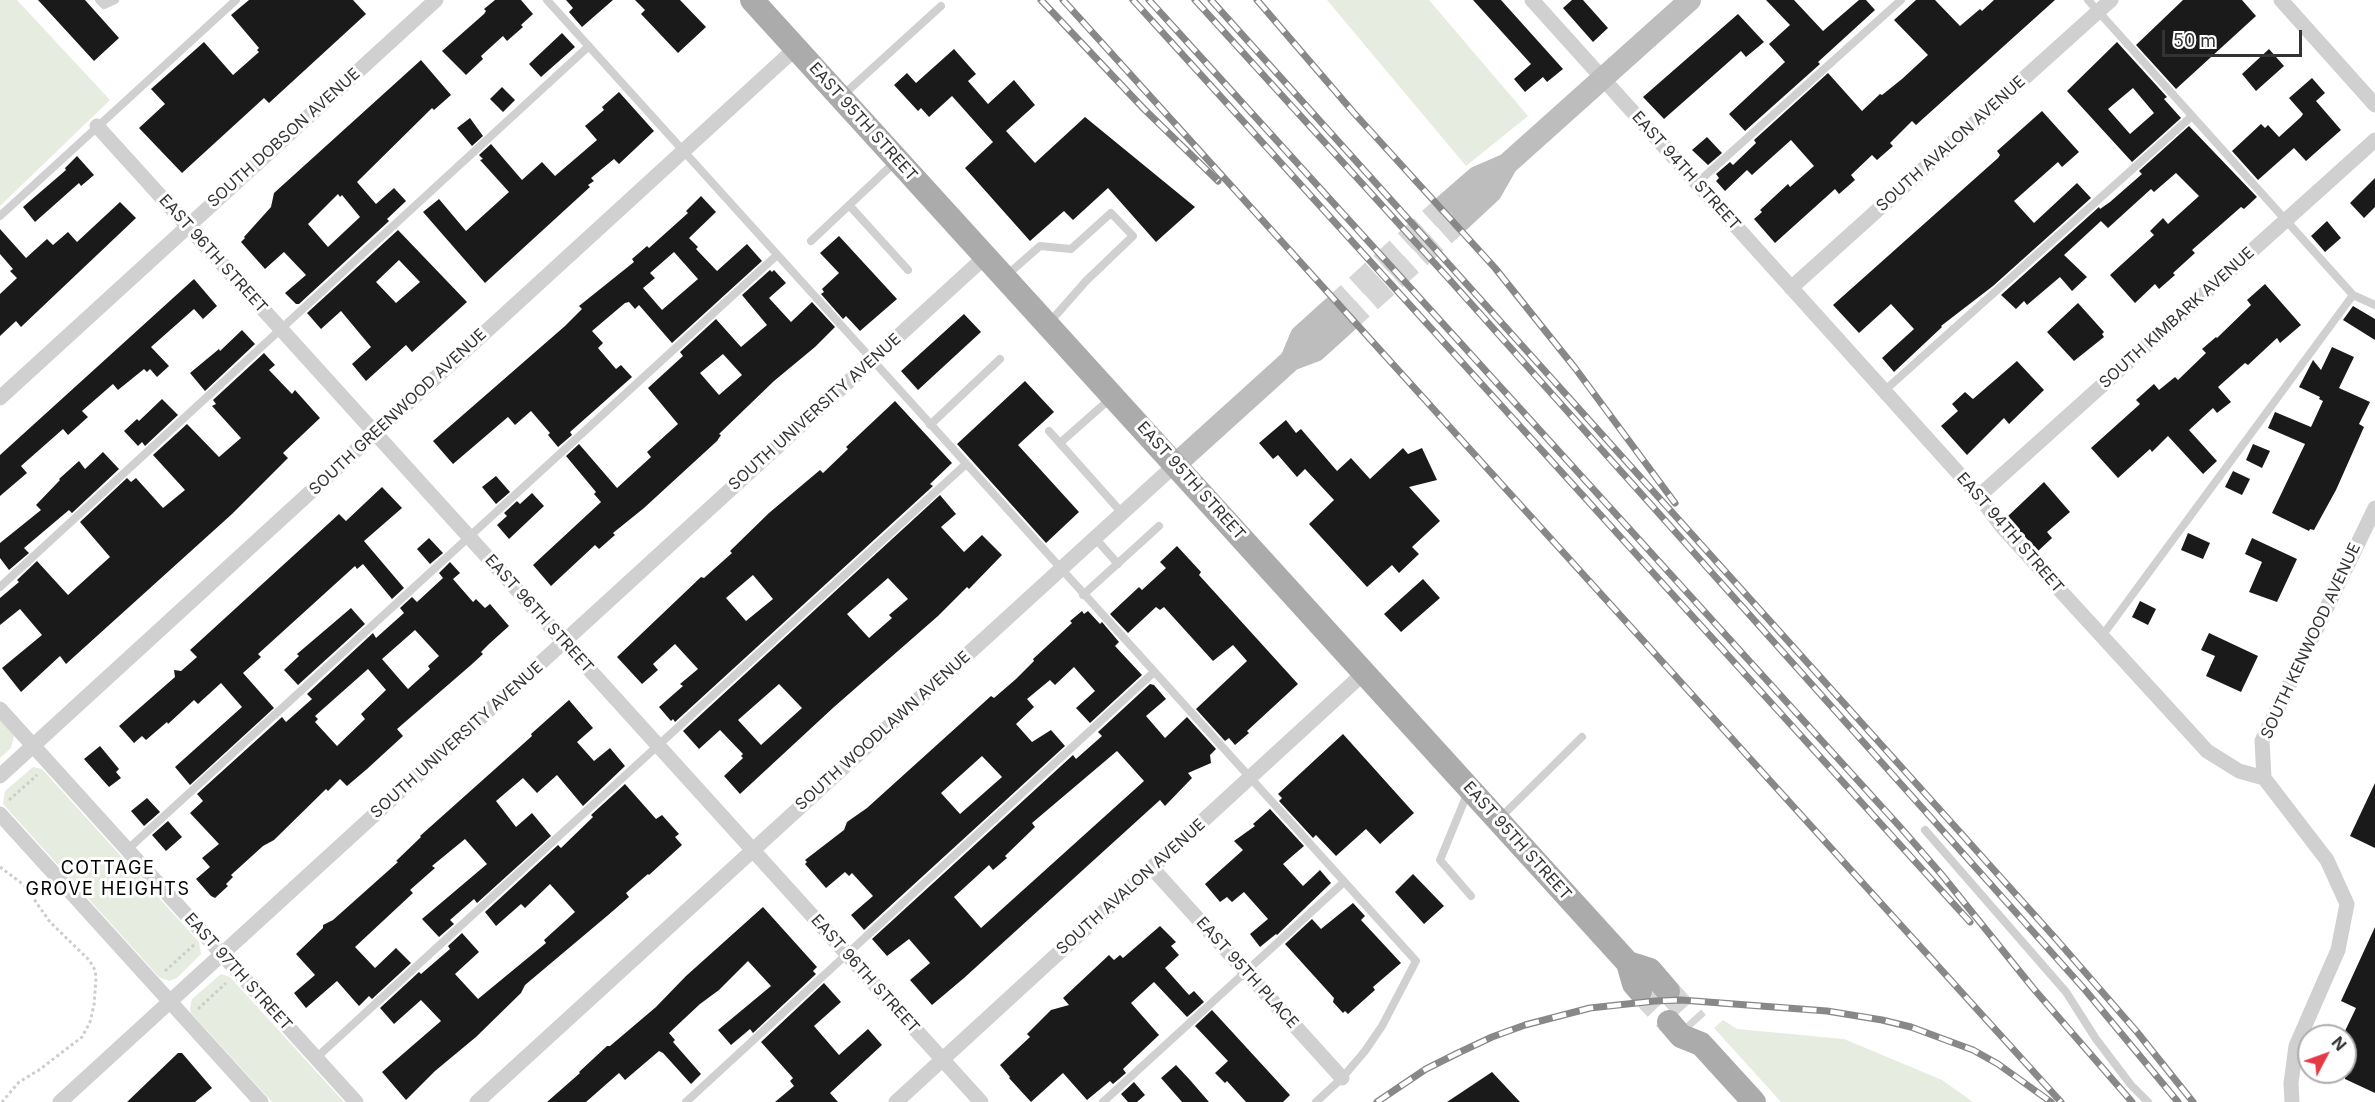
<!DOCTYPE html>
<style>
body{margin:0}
#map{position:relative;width:2375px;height:1102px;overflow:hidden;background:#fff;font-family:Inter,sans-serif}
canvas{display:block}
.north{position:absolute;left:2297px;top:1024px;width:60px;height:60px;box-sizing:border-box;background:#fff;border:2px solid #adadad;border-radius:50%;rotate:49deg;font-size:16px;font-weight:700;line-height:24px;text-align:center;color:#333}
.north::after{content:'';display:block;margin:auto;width:21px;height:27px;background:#e63946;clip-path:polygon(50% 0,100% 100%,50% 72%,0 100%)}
.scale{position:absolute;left:2162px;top:30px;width:140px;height:27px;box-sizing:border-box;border:3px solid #333;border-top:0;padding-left:8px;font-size:18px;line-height:21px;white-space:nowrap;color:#333;-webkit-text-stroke:4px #fff;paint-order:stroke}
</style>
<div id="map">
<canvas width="2375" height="1102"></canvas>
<div class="north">N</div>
<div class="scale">50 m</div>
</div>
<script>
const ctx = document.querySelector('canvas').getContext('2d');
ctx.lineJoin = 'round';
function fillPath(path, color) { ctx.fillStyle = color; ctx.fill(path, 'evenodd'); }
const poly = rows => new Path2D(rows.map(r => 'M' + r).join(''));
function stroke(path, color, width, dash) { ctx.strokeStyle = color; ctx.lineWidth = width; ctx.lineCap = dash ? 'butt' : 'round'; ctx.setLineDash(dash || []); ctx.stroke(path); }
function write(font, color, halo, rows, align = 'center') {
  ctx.font = font + ' Inter,sans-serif'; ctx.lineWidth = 6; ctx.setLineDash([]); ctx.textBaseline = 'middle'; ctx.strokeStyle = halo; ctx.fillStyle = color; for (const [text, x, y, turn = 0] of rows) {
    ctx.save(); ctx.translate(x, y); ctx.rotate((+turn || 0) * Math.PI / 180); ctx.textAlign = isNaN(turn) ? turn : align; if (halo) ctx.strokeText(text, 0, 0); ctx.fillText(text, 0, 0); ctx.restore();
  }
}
const green = poly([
 [0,0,17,0,110,100,0,206],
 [1327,0,1429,0,1528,116,1466,166],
 [0,718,14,736,11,748,0,758],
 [33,767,42,769,199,942,201,954,177,978,169,981,159,977,3,804,5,791],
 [221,974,230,977,344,1102,272,1102,191,1013,190,1008,192,999],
 [1723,1020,1737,1029,1844,1039,1942,1080,1973,1102,1781,1102,1714,1028]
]);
const building = poly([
 [38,0,85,0,119,38,94,61],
 [249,0,353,0,366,14,269,103,264,98,182,173,139,128,165,104,151,89,204,42,233,75,259,52,257,50,259,48,231,15],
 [495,0,521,0,533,14,521,25,523,27,507,41,503,36,481,56,483,59,466,75,442,51,484,14,486,11,484,9],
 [566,0,613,0,582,27,569,12,573,8],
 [635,0,680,0,706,27,678,53,641,14,645,10],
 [1473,0,1501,0,1563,69,1547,82,1543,77,1525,92,1514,79,1531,64],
 [1572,0,1583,0,1608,28,1593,42,1563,8],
 [1766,0,1794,0,1823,31,1859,0,1866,0,1875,10,1818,62,1820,64,1745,131,1729,114,1785,62,1769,44,1790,25],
 [1916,0,1935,0,1960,26,1980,9,1982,11,1994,0,2055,0,1916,125,1912,121,1890,143,1893,146,1877,160,1872,155,1851,175,1855,180,1839,194,1835,189,1775,243,1754,219,1762,212,1760,210,1788,184,1790,187,1814,166,1791,140,1752,175,1747,170,1725,191,1716,181,1719,178,1716,174,1730,162,1733,165,1756,143,1754,140,1828,73,1862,111,1880,94,1882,95,1902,79,1928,55,1894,20],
 [2183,0,2242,0,2256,16,2176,89,2136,45],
 [1738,14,1764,42,1746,57,1741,51,1664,119,1643,97],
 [562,33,575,47,541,77,529,64],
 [2117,42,2167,97,2164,99,2181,118,2132,162,2067,91],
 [2133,88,2154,113,2130,134,2108,109],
 [954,49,976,74,968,81,988,104,1014,80,1035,105,1006,131,1035,163,1085,117,1195,207,1156,242,1108,188,1073,220,1064,211,1030,241,965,168,993,142,952,96,929,117,921,108,918,111,894,85,907,73,916,83],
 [2269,49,2284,66,2256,91,2242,74],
 [421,60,451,95,434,110,432,108,357,182,376,204,394,188,406,201,387,219,389,221,299,304,296,304,285,293,306,275,284,252,265,269,241,242,245,238,244,237,271,207,274,193],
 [338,194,340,197,342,195,360,217,328,247,308,224],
 [2312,78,2325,93,2316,101,2341,130,2306,161,2294,148,2258,180,2232,151,2261,124,2265,128,2268,125,2279,137,2301,117,2303,114,2289,98],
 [502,87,515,100,503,112,490,99],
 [619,92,654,131,619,164,614,159,591,178,594,181,588,185,590,187,485,283,423,212,439,199,466,231,509,192,480,160,483,159,479,155,491,144,522,180,542,162,555,176,597,140,585,126,604,110,602,107],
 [2042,111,2079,152,2062,167,2058,162,2014,201,2034,223,2077,183,2091,198,1993,286,1941,326,1942,327,1894,372,1882,358,1914,329,1891,304,1859,333,1833,305,1998,158,2000,155,1997,151],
 [470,118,483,136,472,146,457,128],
 [2189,126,2257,197,2244,209,2241,207,2192,250,2195,253,2173,273,2175,275,2159,289,2155,284,2135,303,2110,275,2154,235,2150,231,2163,218,2168,224,2199,196,2176,173,2154,192,2151,189,2108,228,2101,221,2064,255,2087,277,2072,291,2060,277,2027,305,2024,301,2016,309,2001,295,2099,207,2100,209,2110,202,2142,174,2139,171],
 [1707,137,1722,153,1708,165,1692,150],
 [77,156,94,175,81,186,79,183,35,222,23,207,66,170,65,168],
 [2375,178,2375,207,2364,218,2350,203],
 [701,196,716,212,689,238,698,247,696,249,717,271,747,244,762,261,672,343,639,305,635,309,629,302,625,303,592,331,603,343,598,348,616,369,621,365,632,377,570,432,572,435,558,447,548,435,550,433,531,411,515,425,508,417,453,464,433,441,565,326,582,309,579,306,634,262,632,259,647,246,649,248,688,213,686,211],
 [674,252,698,279,662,310,643,288,655,278,650,273],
 [120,202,136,218,21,327,16,321,0,336,0,294,17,278,10,271,13,269,0,254,0,229,26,258,47,239,53,245,68,232,77,242],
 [2327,221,2341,238,2325,252,2311,236],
 [398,230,467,302,412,352,406,345,366,381,352,364,371,347,341,311,321,329,307,313],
 [399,260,420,282,396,303,376,282],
 [839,236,897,299,860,331,846,316,843,319,821,294,824,292,822,289,839,273,820,253],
 [770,270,772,272,774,270,786,283,769,298,791,322,812,302,835,327,815,347,774,381,719,434,721,435,717,441,644,508,613,533,615,535,599,549,595,545,551,586,533,565,601,502,594,494,596,492,566,456,579,444,617,488,651,457,647,452,678,424,648,388,683,356,680,352,716,319,741,347,767,325,742,295],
 [723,354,742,375,719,395,700,373],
 [194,279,217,306,203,319,194,309,151,347,169,366,157,377,150,369,147,372,144,369,118,390,113,384,82,411,88,417,68,435,63,429,21,466,27,473,0,496,0,455],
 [2265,284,2301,325,2280,343,2277,338,2248,365,2245,363,2218,387,2231,402,2217,413,2213,408,2189,430,2217,461,2203,474,2168,436,2152,452,2150,449,2118,478,2091,448,2140,404,2136,400,2154,384,2159,390,2175,377,2178,380,2206,353,2202,349,2216,337,2217,338,2251,305,2247,300],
 [2078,303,2104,332,2102,334,2104,337,2074,361,2047,332],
 [2353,306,2375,319,2375,340,2343,320],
 [964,314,981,332,918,390,901,371],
 [242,330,255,344,205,391,190,373,219,349,220,351],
 [2332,347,2354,357,2339,388,2370,402,2359,424,2364,427,2336,490,2314,530,2310,529,2309,531,2272,513,2305,444,2268,428,2275,412,2311,427,2323,401,2319,399,2320,397,2299,387,2313,360,2321,370],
 [264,353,275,365,269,370,292,394,295,390,320,418,283,453,288,458,232,514,66,664,60,656,21,692,2,668,42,635,20,609,0,625,0,598,19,582,17,580,37,561,68,595,110,557,80,522,127,478,131,482,136,478,163,508,185,490,153,455,187,424,219,457,241,438,212,406,216,404,213,400],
 [2017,361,2044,390,2009,424,2004,418,1967,455,1941,426,1958,411,1952,404,1965,392,1973,399],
 [1025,381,1054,412,1018,445,1079,512,1046,543,957,444],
 [162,399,178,415,145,446,142,442,138,446,124,431,137,419,139,421],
 [895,401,952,463,930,484,933,486,675,722,673,719,671,721,659,707,683,686,680,684,698,669,675,644,653,664,658,670,642,684,617,657,701,577,704,578,732,553,730,551,769,513,820,470,823,473,848,449,846,447],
 [753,575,773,599,746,621,726,598],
 [1286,420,1296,433,1301,429,1337,471,1351,458,1370,479,1403,448,1408,454,1422,448,1437,480,1409,487,1440,521,1412,547,1419,554,1399,573,1392,565,1367,587,1309,524,1334,500,1305,469,1297,477,1278,455,1273,459,1259,443],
 [2253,444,2270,451,2262,468,2246,460],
 [103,452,119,469,72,513,69,510,24,548,29,553,9,570,0,558,0,543,41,510,36,505,60,480,59,479,79,461,85,469],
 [2233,471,2250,479,2242,495,2225,487],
 [496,476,510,492,496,504,482,487],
 [2044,482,2070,512,2047,532,2052,538,2038,551,2007,517],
 [382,487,402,508,364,541,404,588,392,599,363,564,357,569,355,566,258,654,261,657,243,673,274,708,190,785,175,767,242,707,221,683,198,704,194,700,168,724,167,722,146,740,142,736,134,743,119,726,175,677,174,670,181,671,197,657,190,650,339,514,346,521],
 [532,493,544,506,509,539,497,525,507,516,504,513,517,501,520,504],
 [940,495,956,514,941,527,964,552,982,535,1002,555,969,589,967,587,938,616,834,707,740,794,724,776,743,758,741,756,743,754,720,730,699,749,683,731],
 [888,578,908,599,889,615,892,618,869,638,847,614],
 [779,684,802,708,761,745,738,720],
 [2188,533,2210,543,2203,559,2181,550],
 [429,538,443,553,430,564,417,549],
 [2252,538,2297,559,2277,602,2249,592,2262,562,2245,554],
 [1177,546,1201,572,1199,575,1298,684,1247,731,1249,733,1235,745,1229,738,1225,741,1196,709,1247,661,1233,645,1213,661,1164,607,1160,610,1156,607,1128,633,1110,614,1139,587,1142,590,1166,568,1160,562],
 [450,562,460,573,453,579,473,602,476,599,485,608,490,604,509,626,489,644,481,652,483,654,471,665,397,729,403,736,367,769,347,786,340,779,328,791,326,789,274,840,263,846,231,875,233,877,226,884,228,886,215,898,211,896,196,879,210,867,202,858,219,844,190,813,203,801,197,794,282,717,286,722,312,699,307,694,373,633,376,638,404,613,400,608,412,597,417,602,443,578,439,573],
 [415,630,439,656,428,666,430,669,408,689,382,659],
 [368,669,386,690,361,714,365,719,337,746,315,722,318,719,315,716],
 [1423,579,1440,598,1401,632,1384,614],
 [2140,601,2156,609,2148,625,2132,617],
 [351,608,365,624,298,685,284,670,299,656,297,654],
 [1082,611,1084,614,1088,611,1100,624,1102,622,1119,642,1115,646,1142,675,1090,723,1076,708,1095,691,1074,667,1055,685,1050,680,1027,699,1034,707,1016,724,1032,742,1051,730,1065,746,864,930,851,915,873,896,852,873,849,876,845,872,826,888,805,864,807,862,805,860,844,830,847,822,867,808,991,696,994,698,1016,679,1034,661,1033,659,1072,623,1070,621],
 [982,756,1002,777,960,814,941,793],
 [2209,633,2258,656,2241,692,2206,676,2215,656,2201,650],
 [1150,684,1154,685,1166,699,1146,716,1165,738,1187,717,1216,749,1210,755,1211,763,1188,773,1192,778,1165,806,1160,800,964,978,932,1005,910,980,930,963,909,939,887,956,872,939,1073,755,1076,759,1102,736,1098,732],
 [1117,751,1144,781,981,928,954,897,989,865,993,870,1007,858,1005,856,1035,827,1032,823],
 [569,700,593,728,577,742,594,761,610,748,625,766,583,806,557,775,537,793,523,778,496,801,516,827,532,813,551,836,477,903,474,899,450,920,454,924,439,937,422,919,487,864,465,839,432,866,435,868,410,890,413,893,355,947,375,968,396,948,411,963,372,999,369,996,359,1006,337,981,306,1008,294,993,315,975,296,954,323,928,323,925,333,920,398,862,396,861,421,837,420,836,532,736,531,734],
 [1343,734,1414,813,1380,844,1366,829,1336,856,1316,835,1313,838,1279,801,1282,798,1278,794],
 [100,746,119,769,116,772,121,778,109,787,84,759],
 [2375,783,2375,848,2350,836],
 [625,784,656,819,662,815,679,834,675,837,682,845,649,875,648,874,626,893,629,897,607,916,525,985,521,993,476,1037,435,1071,406,1100,382,1072,441,1021,421,1000,394,1024,380,1008,419,972,421,974,450,949,448,946,462,933,479,952,455,974,478,999,546,943,544,940,575,912,550,884,525,908,521,904,496,926,485,912,558,845,561,848,593,817,591,815],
 [147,798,160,812,144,826,131,811],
 [1270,809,1304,846,1283,864,1303,886,1320,870,1331,883,1277,935,1276,934,1260,947,1250,934,1268,919,1244,892,1232,902,1227,897,1220,902,1205,884,1243,850,1234,841,1255,826,1253,824],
 [168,821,182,837,166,851,152,835],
 [1413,874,1444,906,1424,924,1395,892],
 [1353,903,1365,916,1361,920,1401,963,1373,987,1375,990,1348,1014,1345,1011,1343,1013,1333,1002,1334,998,1285,944,1312,919,1321,929],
 [763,907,817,967,813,971,816,974,753,1033,750,1029,731,1045,718,1030,771,986,748,961,719,990,700,1004,669,1033,675,1040,673,1042,701,1074,691,1084,663,1053,659,1051,625,1080,619,1073,586,1102,547,1102,580,1073,579,1072,607,1046,610,1046,656,1007,686,976],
 [1160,926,1176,942,1171,946,1179,955,1165,968,1189,995,1194,991,1204,1002,1187,1017,1154,982,1131,1003,1159,1035,1123,1069,1126,1073,1113,1084,1110,1081,1087,1100,1063,1073,1031,1102,1009,1078,1010,1077,1000,1065,1030,1037,1027,1034,1051,1010,1069,1005,1063,998,1109,955,1114,960,1120,955,1123,958],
 [2375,927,2375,1093,2345,1079,2345,1031,2356,1008,2341,1001],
 [824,983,841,1002,814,1026,839,1055,868,1029,882,1045,830,1093,838,1102,775,1102,794,1086,790,1081,793,1078,761,1042],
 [1212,1010,1290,1095,1283,1102,1246,1102,1227,1081,1225,1083,1215,1073,1228,1061,1195,1026],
 [178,1053,182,1053,212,1088,195,1102,127,1102],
 [1176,1065,1190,1080,1209,1102,1182,1102,1161,1078],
 [1492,1072,1520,1102,1447,1102],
 [1134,1082,1145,1095,1137,1102,1128,1102,1121,1094]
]);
const secondaryTunnel = poly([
 [1332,308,1446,204],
 [1346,323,1461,220]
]);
const primaryTunnel = poly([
 [1640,991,1669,1022],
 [1668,991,1697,1023]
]);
const path = poly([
 [9,800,37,775],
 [0,867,24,885,50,922,89,960,95,970,96,978,94,1005,90,1022,82,1037,39,1070,19,1082,2,1102],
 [165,971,194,945],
 [198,1009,226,983]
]);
const lane = poly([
 [99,0,104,5,115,0],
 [547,0,1416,961,1382,1026,1365,1051,1342,1078,1316,1102],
 [2088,0,2353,295,2375,305],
 [842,96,941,6],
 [1697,183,1901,0],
 [849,205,908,270],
 [0,216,236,0],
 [811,241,894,163],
 [1007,275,1040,246,1071,249,1111,213,1133,236,1086,281,1049,323],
 [1884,391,2192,116],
 [930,425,1000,359],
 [1049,431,1122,513],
 [1060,443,1111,398],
 [1095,538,1118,564],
 [0,587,589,46],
 [1083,595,1159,526],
 [2102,636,2353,295],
 [1468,792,1440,860,1471,896],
 [1500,818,1582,737],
 [1925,830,2066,992,2096,1039,2131,1085,2148,1102],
 [127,850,777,255],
 [316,1058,966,464],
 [686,1102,1154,672],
 [1103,1102,1344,882]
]);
const street = poly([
 [1532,0,1979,496,2003,528,2207,751,2239,771,2264,778,2327,860,2347,904,2338,950,2296,1046,2291,1083,2292,1102],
 [2281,0,2375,105],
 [97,126,981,1102],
 [1791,288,2111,0],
 [0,398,436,0],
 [1979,496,2375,140],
 [0,709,356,1102],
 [0,776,796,48],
 [2264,778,2262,741,2375,508],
 [0,814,261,1102],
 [1152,868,1342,1078],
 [60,1102,986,256],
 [477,1102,1176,464],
 [896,1102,1365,672]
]);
const secondary = poly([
 [1446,204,1477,177,1507,164],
 [1461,220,1491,192,1507,164,1690,0],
 [1291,360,1301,336,1332,308],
 [1176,464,1291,360,1315,351,1346,323]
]);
const primary = poly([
 [752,0,1628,963,1634,984,1640,991],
 [1628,963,1650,970,1668,991],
 [1669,1022,1681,1036,1701,1044,1754,1102]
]);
const rail = poly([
 [1041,0,1144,109,1218,181],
 [1063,0,2061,1102],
 [1133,0,1970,922],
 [1149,0,1901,828,1942,875,2033,988,2132,1102],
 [1195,0,1449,279,1985,878,2086,991,2178,1102],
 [1211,0,2057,940,2137,1032,2193,1102],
 [1257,0,1354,113,1495,268,1575,368,1675,503],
 [1377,1102,1426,1069,1458,1053,1492,1037,1525,1025,1590,1008,1655,1001,1681,1000,1827,1011,1882,1020,1911,1027,1973,1050,1998,1064,2051,1102]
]);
const streetNames = [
 ["EAST 95TH STREET",863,122,48],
 ["SOUTH DOBSON AVENUE",284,138,-42],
 ["SOUTH AVALON AVENUE",1951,144,-42],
 ["EAST 94TH STREET",1686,171,48],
 ["EAST 96TH STREET",213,254,48],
 ["SOUTH KIMBARK AVENUE",2177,318,-42],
 ["SOUTH GREENWOOD AVENUE",398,412,-43],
 ["SOUTH UNIVERSITY AVENUE",815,412,-42],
 ["EAST 95TH STREET",1191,481,48],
 ["EAST 94TH STREET",2010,533,49],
 ["EAST 96TH STREET",539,614,48],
 ["SOUTH KENWOOD AVENUE",2311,641,-65],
 ["SOUTH WOODLAWN AVENUE",883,731,-42],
 ["SOUTH UNIVERSITY AVENUE",457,740,-42],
 ["EAST 95TH STREET",1517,841,48],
 ["SOUTH AVALON AVENUE",1131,887,-42],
 ["EAST 97TH STREET",238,972,48],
 ["EAST 95TH PLACE",1247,973,48],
 ["EAST 96TH STREET",865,974,48]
];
const neighbourhoodNames = [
 ["COTTAGE",108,869],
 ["GROVE HEIGHTS",108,890]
];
fillPath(green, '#e6ecdf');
fillPath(building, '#1a1a1a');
stroke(secondaryTunnel, '#d6d6d6', 22, [22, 11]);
stroke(primaryTunnel, '#d6d6d6', 24, [24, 12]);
stroke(path, '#cdcdcd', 3, [3, 3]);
stroke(lane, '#d0d0d0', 8);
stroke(street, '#d0d0d0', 15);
stroke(secondary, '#bdbdbd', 22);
stroke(primary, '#ababab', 24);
stroke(rail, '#888', 7);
stroke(rail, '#fff', 4.5, [14]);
write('16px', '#333', '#fff', streetNames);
ctx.letterSpacing = '1.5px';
write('18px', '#000', '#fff', neighbourhoodNames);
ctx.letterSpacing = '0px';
</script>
